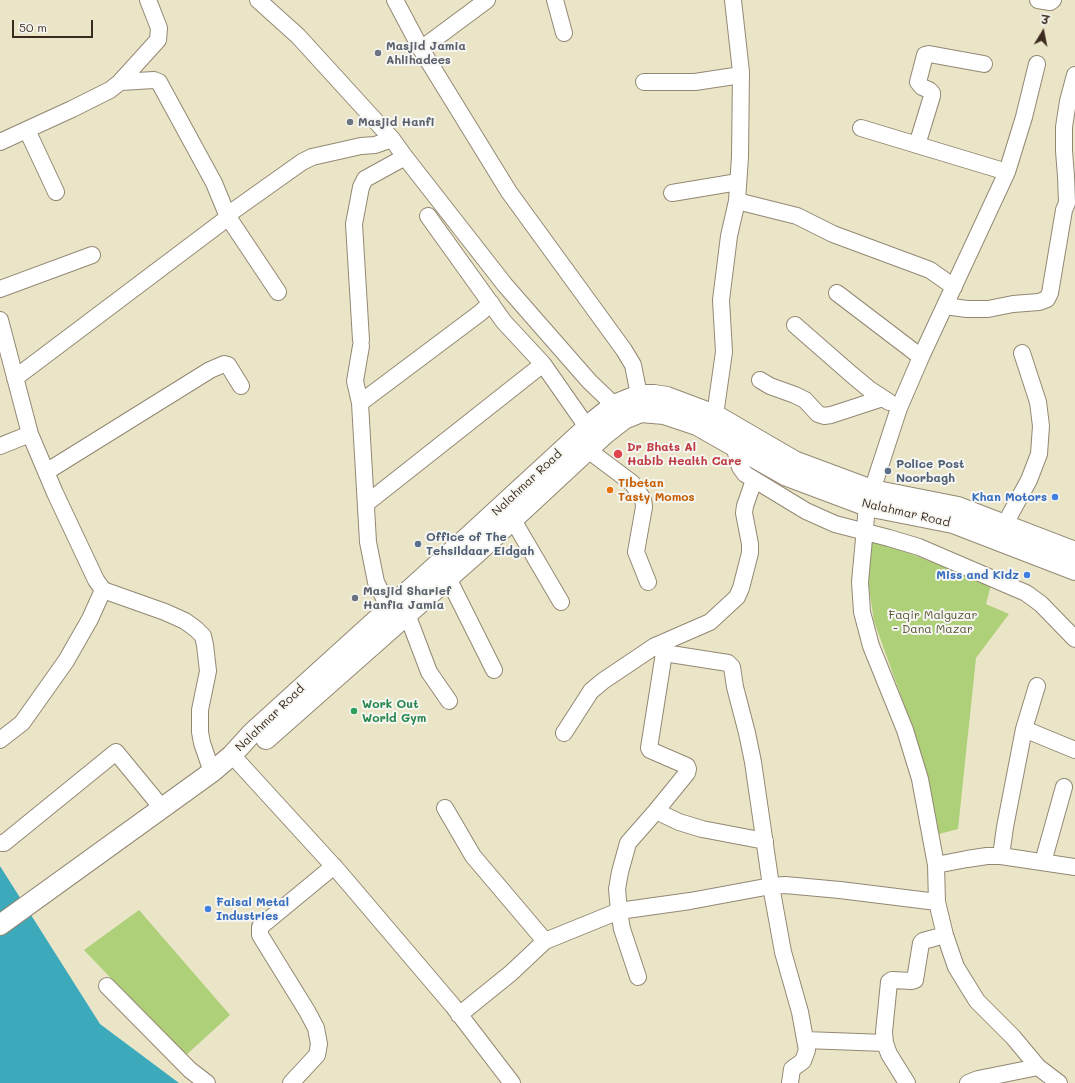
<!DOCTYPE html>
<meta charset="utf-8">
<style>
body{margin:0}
#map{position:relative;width:1075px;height:1083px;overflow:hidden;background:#ebe5c8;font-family:Mali,"Playpen Sans Deva",sans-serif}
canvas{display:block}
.north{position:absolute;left:1023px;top:12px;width:40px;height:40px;-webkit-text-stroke:3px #f6f6f2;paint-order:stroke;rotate:10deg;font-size:11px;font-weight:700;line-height:16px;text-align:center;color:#3b2a1e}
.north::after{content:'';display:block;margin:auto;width:14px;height:18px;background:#3b2a1e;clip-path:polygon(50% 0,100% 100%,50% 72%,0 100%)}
.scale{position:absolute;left:12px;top:20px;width:81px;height:18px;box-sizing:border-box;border:2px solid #3b2a1e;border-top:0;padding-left:5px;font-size:12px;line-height:14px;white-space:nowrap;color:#3b2a1e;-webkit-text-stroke:3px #f6f6f2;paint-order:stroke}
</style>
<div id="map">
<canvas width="1075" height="1083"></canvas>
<div class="north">उ</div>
<div class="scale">50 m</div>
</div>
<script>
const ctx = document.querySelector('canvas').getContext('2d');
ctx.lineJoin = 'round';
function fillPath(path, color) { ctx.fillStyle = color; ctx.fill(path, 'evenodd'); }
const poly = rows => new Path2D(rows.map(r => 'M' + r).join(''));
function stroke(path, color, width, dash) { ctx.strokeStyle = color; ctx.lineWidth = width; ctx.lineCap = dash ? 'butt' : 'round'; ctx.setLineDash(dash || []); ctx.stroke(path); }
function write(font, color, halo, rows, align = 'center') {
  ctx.font = font + ' Mali,sans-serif'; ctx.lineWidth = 4; ctx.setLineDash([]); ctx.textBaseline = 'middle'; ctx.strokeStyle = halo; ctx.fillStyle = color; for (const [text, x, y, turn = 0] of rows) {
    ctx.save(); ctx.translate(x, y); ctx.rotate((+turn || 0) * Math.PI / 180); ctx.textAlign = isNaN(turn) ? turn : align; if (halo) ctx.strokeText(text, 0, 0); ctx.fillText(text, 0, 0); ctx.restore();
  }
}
const green = poly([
 [870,538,991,585,986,604,1009,614,976,658,958,829,939,834,917,741,874,621,867,575],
 [139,910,230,1015,185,1056,84,950]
]);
const water = poly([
 [0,866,100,1024,179,1083,0,1083]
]);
const minor = poly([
 [258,0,298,36,392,139,405,157,505,285,589,381,614,405,620,413],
 [395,0,421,49,509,192,624,350,633,365,639,395],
 [555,0,564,33],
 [1038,0,1050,2,1053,0],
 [421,49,487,0],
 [1037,64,1024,117,1007,172,921,357,899,408,867,506,860,582,862,612,871,646,905,730,920,779,936,865,937,902,945,935,956,967,977,1001,1013,1037,1038,1067],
 [120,82,154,80,159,82,214,183,228,217,278,292],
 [644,82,695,82,741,75],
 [861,128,1007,172],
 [27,130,56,192],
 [0,142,72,109,110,90,119,83,158,40,159,28,148,0],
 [917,145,932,96,932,93,929,90,922,87,918,82,925,55,929,54,984,64],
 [672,193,738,182],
 [737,201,797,216,833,234,930,270,954,287],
 [428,216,504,322,543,364,587,427],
 [0,289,92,255],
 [837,293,921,357],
 [945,306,967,309,988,309,1013,304,1039,302,1047,299,1050,293,1064,210,1067,203,1066,176,1064,151,1064,127,1068,101,1075,75],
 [0,320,30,434,55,493,96,580,103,590,90,619,66,661,22,723,0,740],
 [795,325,851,374,869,389,889,402],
 [361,340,354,224,361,187,365,179,405,157],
 [361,346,355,381,360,403,480,313,491,303],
 [15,378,226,219,233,211,302,162,312,157,361,146,375,145,392,139],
 [760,380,770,386,795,395,805,400,818,414,824,416,831,415,883,398],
 [360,403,368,542,376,582,389,608],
 [715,415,724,352,721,300,729,236,737,201,740,157,741,72,733,0],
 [0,446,30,434],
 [734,446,740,467,745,474,806,511,835,524,889,538,919,547,1026,593,1041,604,1075,639],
 [588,450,632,483,643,499,644,507,636,552,648,582],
 [46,472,210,370,224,364,228,365,241,386],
 [367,503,543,364],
 [513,520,561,602],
 [1005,524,1029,480,1039,454,1041,426,1038,402,1022,353],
 [448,578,494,670],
 [103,590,165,612,185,621,196,629,203,636,205,645,208,671,200,710,200,732,202,743,212,772],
 [407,614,429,672,449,701],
 [655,646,664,653,728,663,732,667,735,687,747,733,753,762,771,886,783,952,800,1012,807,1050,803,1061,792,1069,790,1083],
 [1024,729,1075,750],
 [564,733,591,691,603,681,655,646,710,622,737,597,741,588,750,553,750,544,744,513,745,506,754,480],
 [232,755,339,872,453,1006,512,1083],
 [445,808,473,856,545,941],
 [656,811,679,822,702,829,765,841],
 [0,843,4,843,116,752,162,808],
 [1001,856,1005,827,1024,729,1037,686],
 [1043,862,1064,787],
 [936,865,967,859,987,856,1001,856,1075,867],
 [638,977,622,929,619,911,617,889,620,872,628,843,656,811,687,773,688,769,687,766,650,750,649,748,664,653],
 [107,986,190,1070,207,1083],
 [459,1015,511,973,545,941,619,911,690,901,771,886,785,885,840,890,937,902],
 [805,1040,885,1043,884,1032,889,982,892,980,912,981,915,980,921,943,923,941,945,935],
 [885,1043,889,1054,907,1083],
 [291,1083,317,1055,319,1044,316,1028,307,1011,260,935,260,927,334,866],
 [968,1083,978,1079,1038,1067,1059,1083]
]);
const major = poly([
 [266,739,480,550,606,433,624,419,641,412,664,414,697,425,787,476,867,506,953,523,1075,570],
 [0,925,212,772,232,755,252,733,468,537,595,420,614,405,639,395,654,395,667,397,715,415,794,461,872,490,958,507,1075,552]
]);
const markers = [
 [378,53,4,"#6b7280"],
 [350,122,4,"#6b7280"],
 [618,454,5,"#e0444e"],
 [888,471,4,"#5c6f8a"],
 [610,490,4,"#e8710a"],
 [1055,497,4,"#3f7fe0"],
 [418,544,4,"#5c6f8a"],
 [1027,575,4,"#3f7fe0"],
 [355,598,4,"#6b7280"],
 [354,711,4,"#2e9e5b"],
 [208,909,4,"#3f7fe0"]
];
const worshipNames = [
 ["Masjid Jamia",386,46],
 ["Ahlihadees",386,60],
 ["Masjid Hanfi",358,122],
 ["Masjid Sharief",363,591],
 ["Hanfia Jamia",363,605]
];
const healthNames = [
 ["Dr Bhats Al",627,447],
 ["Habib Health Care",627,461]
];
const serviceNames = [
 ["Police Post",896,464],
 ["Noorbagh",896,478],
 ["Office of The",426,537],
 ["Tehsildaar Eidgah",426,551]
];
const streetNames = [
 ["Nalahmar Road",527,483,-43],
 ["Nalahmar Road",906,513,13],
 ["Nalahmar Road",270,718,-44]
];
const foodNames = [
 ["Tibetan",618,483],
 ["Tasty Momos",618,497]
];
const shopNames = [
 ["Khan Motors",1047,497],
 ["Miss and Kidz",1019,575],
 ["Faisal Metal",216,902,"left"],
 ["Industries",216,916,"left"]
];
const parkNames = [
 ["Faqir Malguzar",933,615],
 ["- Dana Mazar",933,629]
];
const leisureNames = [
 ["Work Out",362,704],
 ["World Gym",362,718]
];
fillPath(green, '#add079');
fillPath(water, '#3caaba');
stroke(minor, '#938873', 18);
stroke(major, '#938873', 22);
stroke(minor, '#fff', 16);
stroke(major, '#fff', 20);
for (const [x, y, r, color] of markers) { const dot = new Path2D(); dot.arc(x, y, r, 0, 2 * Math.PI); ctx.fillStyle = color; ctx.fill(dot); stroke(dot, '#f6f6f2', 1.5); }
write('bold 12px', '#5b616d', '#f6f6f2', worshipNames, 'left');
write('bold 12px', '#be3a42', '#f6f6f2', healthNames, 'left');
write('bold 12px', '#4e5e75', '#f6f6f2', serviceNames, 'left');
write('12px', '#3b2a1e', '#f6f6f2', streetNames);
write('bold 12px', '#c56008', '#f6f6f2', foodNames, 'left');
write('bold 12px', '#366cbe', '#f6f6f2', shopNames, 'right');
write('12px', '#585435', '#f6f6f2', parkNames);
write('bold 12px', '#27864d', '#f6f6f2', leisureNames, 'left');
</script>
